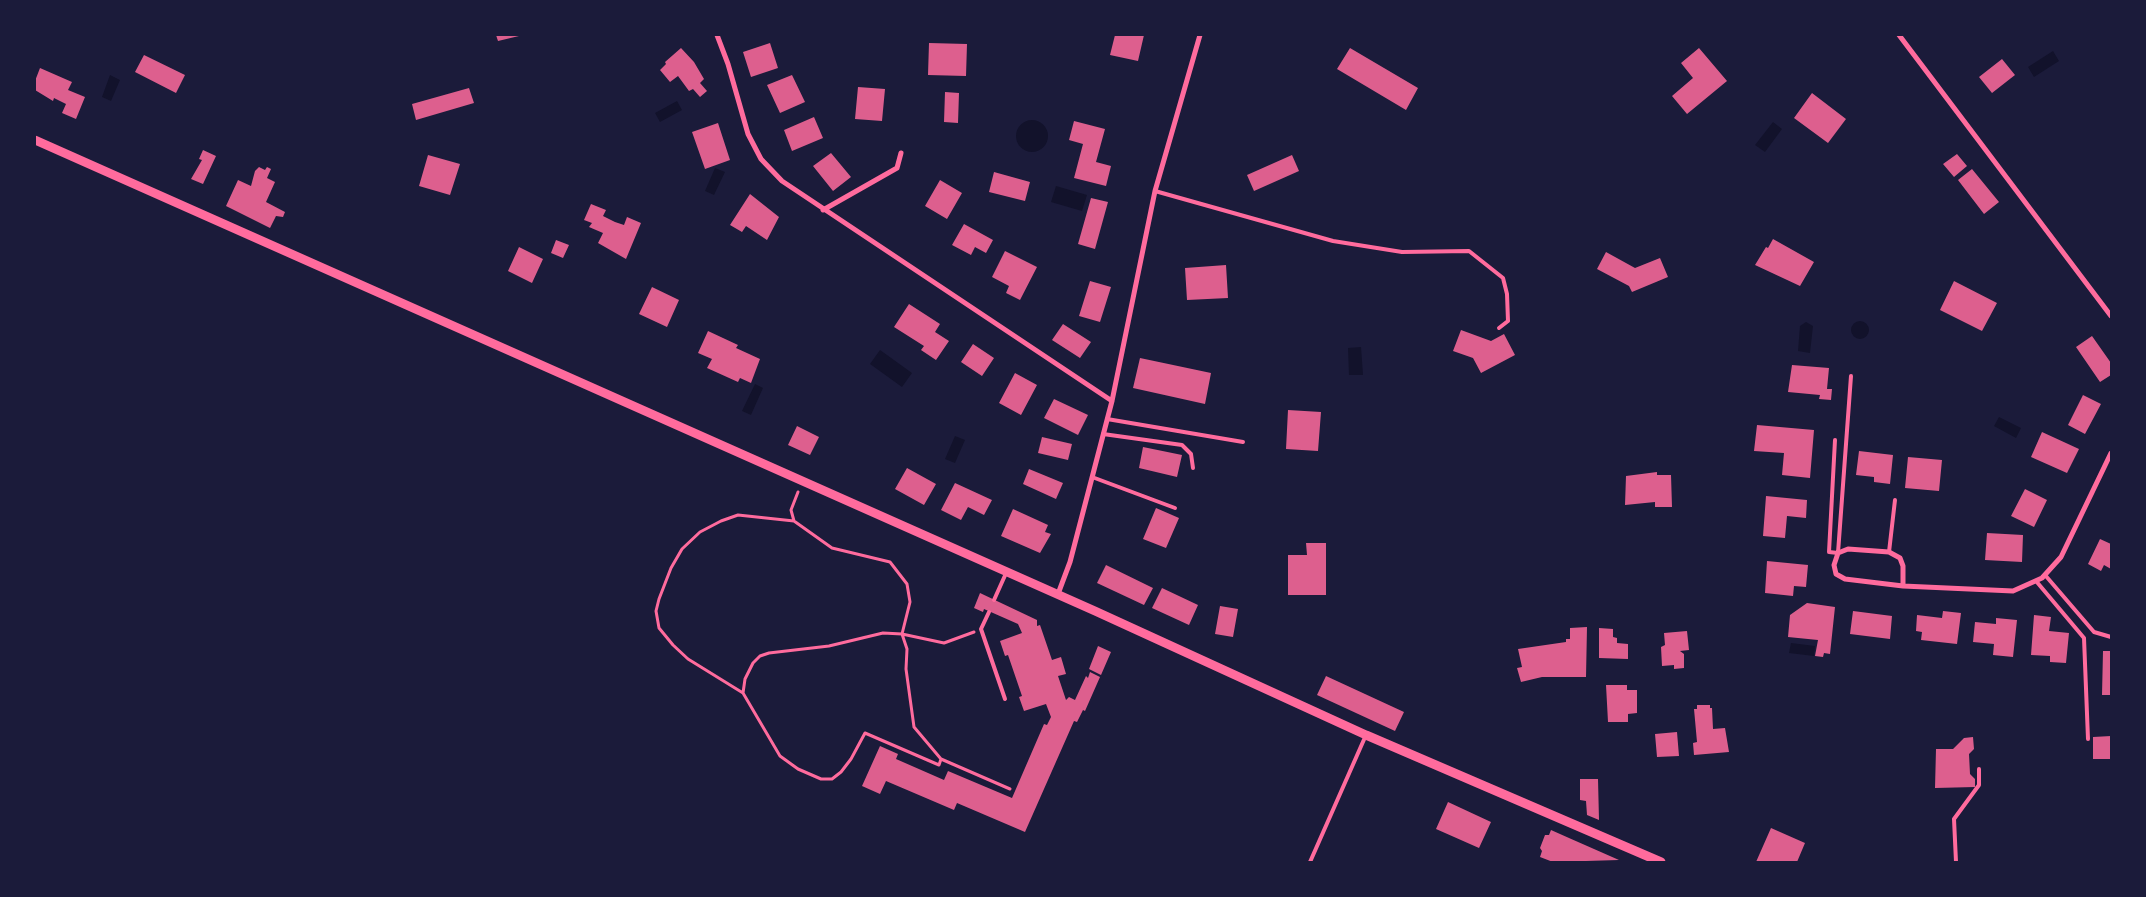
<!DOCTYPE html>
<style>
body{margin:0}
#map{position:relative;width:2146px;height:897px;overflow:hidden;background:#1b1b3a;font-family:"Source Serif 4",serif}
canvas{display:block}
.frame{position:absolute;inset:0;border:36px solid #1b1b3a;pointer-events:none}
</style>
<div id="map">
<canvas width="2146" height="897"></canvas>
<div class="frame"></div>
</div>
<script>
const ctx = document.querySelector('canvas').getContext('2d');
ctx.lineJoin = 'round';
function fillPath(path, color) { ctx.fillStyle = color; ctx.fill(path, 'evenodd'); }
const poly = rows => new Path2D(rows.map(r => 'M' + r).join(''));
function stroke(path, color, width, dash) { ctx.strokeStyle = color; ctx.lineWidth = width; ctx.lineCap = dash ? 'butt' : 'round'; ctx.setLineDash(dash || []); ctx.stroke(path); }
const water = poly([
 [2053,51,2059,61,2034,77,2028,67],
 [110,75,120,80,111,101,102,97],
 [677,101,682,110,660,122,655,113],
 '1016 136a16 16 0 1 1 32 0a16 16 0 1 1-32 0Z',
 [1773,122,1782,129,1765,152,1755,145],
 [715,168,725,172,714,195,705,191],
 [1056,186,1087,195,1082,211,1051,202],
 '1851 330a9 9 0 1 1 18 0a9 9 0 1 1-18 0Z',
 [1806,322,1813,326,1810,353,1798,351,1800,326],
 [1361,347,1363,375,1349,375,1348,348],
 [880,350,912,373,902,387,870,364],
 [755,384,763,388,751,415,742,411],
 [1999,417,2021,428,2016,438,1994,426],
 [955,436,965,440,955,463,945,459],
 [1791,643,1815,646,1814,656,1789,653]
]);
const building = poly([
 [496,35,519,35,519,36,498,41],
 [1115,35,1144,35,1138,61,1110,55],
 [770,43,778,68,751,77,743,52],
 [929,43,967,44,966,76,928,75],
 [681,48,694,62,704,79,700,83,707,91,700,97,693,89,689,91,678,76,670,82,660,70,666,64,665,62],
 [1350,48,1418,88,1406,110,1337,69],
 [1699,48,1727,81,1687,114,1672,96,1693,78,1681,63],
 [144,55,185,75,176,93,135,72],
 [2002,59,2015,75,1992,93,1979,77],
 [40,68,72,82,68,90,85,97,76,119,62,113,66,104,54,98,53,101,35,90,35,81],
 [792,75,805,102,780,113,767,85],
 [858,87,885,89,882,121,855,119],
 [469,88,474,103,416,120,412,104],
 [945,92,959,93,958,123,944,122],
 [1812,93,1846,119,1828,143,1794,118],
 [814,117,823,138,792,151,784,130],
 [1074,121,1105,129,1096,162,1111,166,1106,186,1074,178,1083,144,1069,140],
 [718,123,730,160,705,169,692,132],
 [203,150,216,156,203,184,191,179,202,160,199,159],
 [831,153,851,177,833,191,813,166],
 [1957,154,1967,166,1954,177,1943,164],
 [428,155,460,164,450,195,419,186],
 [1292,155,1299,171,1254,191,1247,175],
 [259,167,265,170,267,167,271,169,267,178,275,182,266,202,285,212,283,217,276,216,270,228,226,206,238,180,251,186,255,171],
 [1972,169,1999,202,1984,214,1958,180],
 [994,172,1030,182,1025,201,989,192],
 [940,180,962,193,947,219,925,206],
 [750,194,779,217,767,240,746,226,742,232,730,225],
 [1091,198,1108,202,1095,249,1078,244],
 [591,204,606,210,603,216,615,222,624,225,627,217,641,223,626,259,598,243,603,233,589,227,592,223,584,220],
 [964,224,993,240,986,253,975,247,971,255,952,245],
 [1773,239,1814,262,1800,286,1755,265,1766,247,1768,248],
 [556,240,569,245,563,258,551,253],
 [519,247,543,259,532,283,508,271],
 [1005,251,1037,267,1020,300,1006,293,1009,286,992,277],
 [1606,252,1635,268,1660,258,1668,277,1632,292,1629,286,1597,269],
 [1226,265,1228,298,1187,300,1185,268],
 [1090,281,1111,287,1100,322,1079,316],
 [1954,281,1997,303,1982,331,1940,310],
 [652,287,679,300,667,327,639,314],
 [909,304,940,324,935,332,949,341,936,360,921,350,924,346,894,327],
 [1063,324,1091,342,1080,358,1052,340],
 [1461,330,1491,341,1504,334,1515,355,1481,373,1473,358,1453,351],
 [708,331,738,345,736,348,760,359,751,383,740,378,738,382,707,368,712,359,698,353],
 [2092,336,2111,363,2111,375,2100,382,2076,347],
 [973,344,994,358,982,376,961,362],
 [1140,358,1211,373,1205,404,1133,388],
 [1792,365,1829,368,1827,389,1832,389,1831,400,1819,399,1820,395,1788,392],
 [1015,373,1037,385,1021,415,999,403],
 [2083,395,2101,404,2085,434,2068,425],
 [1054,399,1088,415,1078,435,1044,418],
 [1288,410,1321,412,1318,451,1286,449],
 [1757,425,1814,430,1810,478,1782,475,1784,453,1754,451],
 [797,426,819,437,810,455,788,445],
 [2042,432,2079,449,2067,473,2031,457],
 [1042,437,1072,444,1068,460,1038,453],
 [1143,447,1182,455,1177,477,1139,468],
 [1859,451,1893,455,1890,484,1874,482,1874,477,1856,475],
 [1908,457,1942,460,1939,491,1905,488],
 [907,468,936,484,924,505,895,489],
 [1029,469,1063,483,1056,499,1023,484],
 [1657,472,1657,475,1671,475,1672,507,1655,507,1655,502,1625,505,1626,476],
 [955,483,992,500,984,515,968,507,961,520,941,510],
 [2025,489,2047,500,2034,527,2011,516],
 [1766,496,1807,500,1806,518,1787,516,1785,538,1763,536],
 [1156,508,1179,518,1166,548,1143,539],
 [1013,509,1048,525,1045,532,1051,534,1040,553,1001,536],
 [1987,533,2023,535,2022,562,1985,560],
 [2100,539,2111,544,2111,569,2104,565,2101,571,2088,564],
 [1306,543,1326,543,1326,595,1288,595,1288,555,1307,555],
 [1767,561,1808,565,1806,587,1794,586,1793,596,1765,593],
 [1106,565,1153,588,1144,605,1097,583],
 [1162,588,1198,605,1189,625,1152,608],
 [980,593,1037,620,1037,626,1040,625,1052,660,1061,657,1066,674,1058,676,1066,700,1069,697,1075,700,1086,676,1088,678,1090,672,1100,677,1085,711,1083,710,1077,722,1074,721,1025,832,957,803,954,810,886,781,880,794,862,786,880,746,898,754,896,759,944,780,948,771,1012,798,1044,724,1047,725,1051,717,1046,704,1024,711,1019,697,1022,696,1008,655,1005,656,1000,641,1022,633,1018,624,984,609,983,612,974,608],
 [1807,603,1835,607,1830,654,1824,653,1823,657,1815,656,1818,640,1788,637,1790,615],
 [1220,606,1238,609,1233,637,1215,634],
 [1853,611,1892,616,1890,639,1850,634],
 [1943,611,1961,613,1957,644,1921,640,1922,632,1916,631,1917,615,1942,618],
 [2034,615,2051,617,2049,631,2069,633,2066,663,2050,662,2050,656,2031,655],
 [1996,618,2017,620,2013,657,1993,655,1994,644,1973,642,1975,622,1996,624],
 [1587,627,1586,677,1542,677,1521,682,1517,668,1522,667,1518,649,1566,642,1566,639,1570,639,1570,628],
 [1599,628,1613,629,1613,637,1617,638,1617,643,1628,644,1628,659,1599,658],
 [1687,631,1689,650,1680,651,1684,654,1684,668,1674,669,1674,665,1662,666,1661,647,1665,645,1664,633],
 [1098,646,1111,652,1101,675,1089,669],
 [2103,651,2111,651,2111,695,2102,695],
 [1326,676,1404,712,1395,731,1317,695],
 [1606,685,1627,685,1627,690,1637,690,1637,713,1628,714,1628,722,1608,722],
 [1697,705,1710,705,1710,708,1712,708,1713,729,1725,728,1729,752,1694,755,1693,743,1697,742,1694,709,1697,709],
 [1677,732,1679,756,1657,757,1655,734],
 [2111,736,2111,759,2093,759,2093,737],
 [1973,737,1974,749,1969,754,1970,774,1975,779,1975,787,1935,788,1936,749,1953,749,1964,738],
 [1580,779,1598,779,1599,820,1587,815,1586,801,1580,800],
 [1448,802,1491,822,1479,848,1436,829],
 [1771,828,1805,843,1797,862,1756,862],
 [1551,830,1569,838,1619,860,1553,862,1540,857,1542,851,1540,848,1545,835,1549,835]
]);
const path = poly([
 [798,492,791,510,794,521,832,548,890,562,907,584,910,602,902,634,907,649,906,669,914,727,941,759],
 [974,632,944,643,902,634,883,633,829,646,769,653,760,656,753,663,745,679,743,693,780,756,798,769,821,779,832,779,841,772,851,759,865,733,939,765,941,759,1010,789],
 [743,693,688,659,673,645,659,628,656,611,659,599,671,568,682,549,700,532,721,521,738,515,794,521]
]);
const service = poly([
 [1155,191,1333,241,1402,252,1469,251,1503,278,1507,294,1508,321,1499,328],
 [1107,419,1243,442],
 [1103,434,1182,445,1191,454,1193,468],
 [1835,440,1829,552,1838,553,1851,376],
 [1092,477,1175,508],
 [1889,552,1895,500],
 [2045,575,2094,632,2111,637],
 [2036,581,2084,638,2088,739],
 [994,600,1007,571],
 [989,612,981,629,1005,699],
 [1310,862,1366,735],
 [1956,862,1954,819,1979,785,1979,769]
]);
const minor = poly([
 [717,35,728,64,748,134,761,159,782,181,1112,401],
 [1899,35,2111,316],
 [823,210,897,168,901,153],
 [1903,586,1903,566,1900,558,1889,552,1848,549,1838,553,1834,565,1836,574,1845,579,1903,586,2013,591,2042,578,2061,557,2111,453],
 [1058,594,1070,562,1112,401,1155,191,1200,35]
]);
const tertiary = poly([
 [35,140,1095,611,1366,735,1661,862]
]);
fillPath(water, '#12122b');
fillPath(building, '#dd5f8e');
stroke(path, '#ff6b9d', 3);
stroke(service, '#ff6b9d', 4);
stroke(minor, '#ff6b9d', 5);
stroke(tertiary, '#ff6b9d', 9);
</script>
